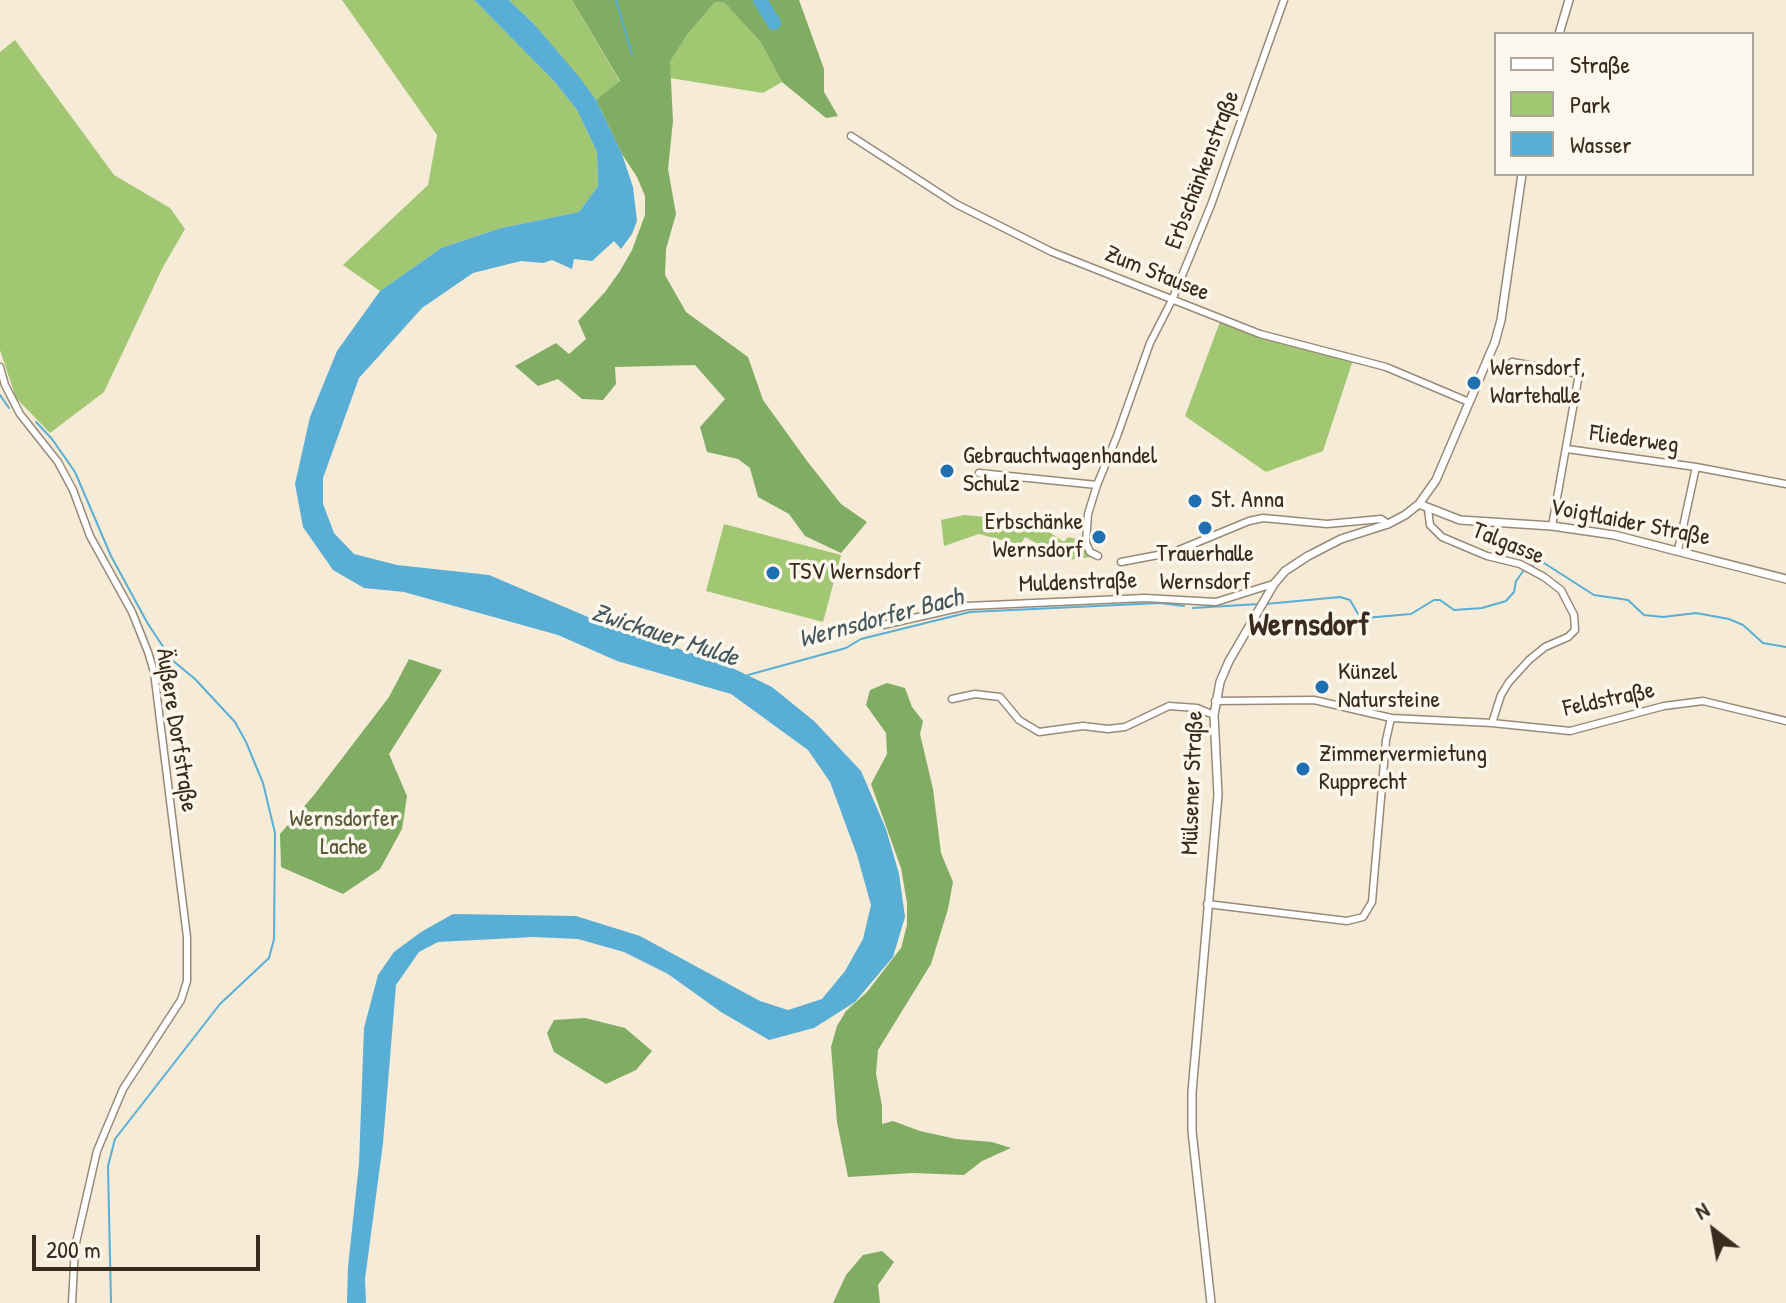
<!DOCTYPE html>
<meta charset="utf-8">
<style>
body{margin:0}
#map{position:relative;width:1786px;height:1303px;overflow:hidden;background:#f5ebd6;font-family:"Patrick Hand",sans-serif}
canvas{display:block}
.legend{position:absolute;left:1494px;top:32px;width:260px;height:144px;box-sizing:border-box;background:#fbf7ec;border:2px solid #aea59a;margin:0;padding:10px 14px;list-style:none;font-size:24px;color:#3b2a1e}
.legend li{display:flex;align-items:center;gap:16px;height:40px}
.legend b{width:40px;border:2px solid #aea59a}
.north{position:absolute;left:1674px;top:1191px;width:80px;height:80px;-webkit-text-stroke:6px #fbf7ec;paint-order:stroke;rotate:329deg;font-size:22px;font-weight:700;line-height:32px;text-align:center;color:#3b2a1e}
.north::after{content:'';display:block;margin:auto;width:28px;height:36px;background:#3b2a1e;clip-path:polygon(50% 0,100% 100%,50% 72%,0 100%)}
.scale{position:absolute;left:32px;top:1235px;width:228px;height:36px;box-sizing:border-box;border:4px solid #3b2a1e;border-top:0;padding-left:10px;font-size:24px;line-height:28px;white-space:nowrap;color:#3b2a1e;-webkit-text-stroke:6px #fbf7ec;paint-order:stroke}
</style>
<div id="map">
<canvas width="1786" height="1303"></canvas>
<ul class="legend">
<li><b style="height:10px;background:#fff"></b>Straße</li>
<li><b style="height:22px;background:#a1c772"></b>Park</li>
<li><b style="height:22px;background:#59aed5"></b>Wasser</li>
</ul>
<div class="north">N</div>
<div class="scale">200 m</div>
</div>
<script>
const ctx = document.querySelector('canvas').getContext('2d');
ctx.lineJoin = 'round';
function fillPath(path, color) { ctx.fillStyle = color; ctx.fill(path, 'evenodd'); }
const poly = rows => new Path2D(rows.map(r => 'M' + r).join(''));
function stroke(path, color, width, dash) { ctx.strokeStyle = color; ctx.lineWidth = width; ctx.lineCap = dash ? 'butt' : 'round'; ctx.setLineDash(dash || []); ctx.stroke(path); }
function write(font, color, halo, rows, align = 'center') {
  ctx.font = font + ' "Patrick Hand",sans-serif'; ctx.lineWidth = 7; ctx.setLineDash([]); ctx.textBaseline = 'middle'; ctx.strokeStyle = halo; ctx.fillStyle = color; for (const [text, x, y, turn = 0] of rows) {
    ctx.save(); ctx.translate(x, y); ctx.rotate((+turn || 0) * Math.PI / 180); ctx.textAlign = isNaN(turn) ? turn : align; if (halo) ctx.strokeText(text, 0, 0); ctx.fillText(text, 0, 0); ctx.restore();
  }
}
const green = poly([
 [342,0,474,0,554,81,577,110,597,152,598,186,579,212,501,228,441,248,380,291,343,265,428,185,437,135],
 [509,0,572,0,620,82,596,100,535,25],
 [715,2,725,3,742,20,760,41,782,82,763,93,670,78,670,62,687,35],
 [15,40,114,175,170,208,185,229,163,267,104,392,50,433,16,398,0,350,0,52],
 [1221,319,1353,360,1323,451,1266,472,1185,416],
 [964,515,1007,519,1038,527,1037,531,1042,532,1043,528,1064,542,1068,537,1085,541,1086,551,1091,557,1068,560,1025,537,1020,545,979,534,944,546,941,520],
 [724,524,841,555,823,622,706,591]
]);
const forest = poly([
 [572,0,799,0,824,69,824,92,838,116,826,118,782,82,760,41,725,3,715,2,687,35,670,62,673,121,668,169,676,214,666,249,665,275,686,312,748,357,763,400,807,461,841,504,867,522,841,553,805,536,789,514,758,497,750,468,738,459,707,452,700,427,725,399,695,365,615,367,616,384,603,400,582,399,558,379,538,386,515,366,556,343,569,354,586,339,578,321,605,292,620,271,632,250,645,215,645,196,637,177,622,154,596,100,620,81],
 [409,659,442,670,389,754,407,796,402,829,380,869,343,894,281,867,280,834,314,795,389,697],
 [887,683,905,688,912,707,923,721,920,734,933,789,941,853,953,882,948,909,931,964,878,1050,876,1074,882,1106,882,1124,893,1121,920,1131,956,1139,992,1142,1011,1148,982,1161,964,1175,913,1173,848,1177,837,1122,831,1047,837,1026,846,1011,867,992,901,948,907,925,907,903,901,868,871,784,887,754,886,733,866,705,870,690],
 [585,1018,625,1028,652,1051,636,1070,606,1084,554,1052,547,1033,554,1020],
 [882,1251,894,1262,878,1285,880,1303,833,1303,846,1275,863,1255]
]);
const water = poly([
 [474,0,509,0,535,25,580,78,596,100,622,154,633,187,637,221,632,234,621,249,614,241,592,261,574,259,572,269,552,260,543,263,521,261,473,273,422,308,359,378,323,478,323,504,334,533,354,554,397,565,489,575,614,628,720,662,772,687,814,721,861,771,886,829,899,874,905,917,893,957,855,1002,814,1028,769,1040,721,1012,668,974,624,952,578,939,533,937,438,942,419,952,396,985,383,1143,365,1279,366,1303,347,1303,348,1267,359,1164,364,1028,378,975,394,952,421,932,453,914,576,916,640,936,760,1001,788,1010,822,999,845,971,863,939,871,905,857,855,830,782,808,750,731,694,617,661,558,635,404,592,364,588,333,570,303,527,295,484,310,417,337,351,380,291,441,248,501,228,579,212,598,186,597,152,577,110,554,81]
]);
const stream = poly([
 [616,0,632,55],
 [0,395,9,408],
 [36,422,52,439,75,472,111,556,148,624,172,660,195,679,235,722,246,742,263,783,275,833,274,939,269,958,220,1004,115,1139,108,1166,111,1303],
 [1530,566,1544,563,1594,595,1628,600,1644,615,1663,617,1696,613,1729,619,1743,625,1763,643,1786,647],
 [1266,604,1340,597,1350,600,1358,614,1365,618,1411,614,1434,600,1440,600,1454,610,1482,608,1506,601,1514,592,1516,581,1524,570],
 [1193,608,1259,604],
 [748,675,846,648,861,639,970,612,1160,603,1184,606]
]);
const river = poly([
 [760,0,774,23]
]);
const minor = poly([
 [851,136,956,204,1052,252,1260,334,1386,367,1469,402],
 [1512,362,1579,374,1552,526],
 [0,367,5,385,20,414,58,462,73,490,90,536,132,612,148,652,154,672,187,937,187,981,181,1000,123,1089,97,1151,75,1247,72,1303],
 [1567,449,1696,467,1786,484],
 [979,473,1097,485],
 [1428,509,1430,525,1442,537,1487,556,1520,564,1544,577,1561,590,1574,615,1575,630,1568,637,1545,647,1529,660,1509,682,1501,695,1492,723],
 [1678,550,1696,467],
 [1098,556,1090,552,1086,543,1088,514,1097,485,1117,436,1150,343,1172,300,1211,205,1284,0],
 [1121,562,1174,552,1249,521,1263,518,1327,524,1381,519,1388,524],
 [883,625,967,606,1145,598,1216,602,1273,584],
 [952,699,975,694,1000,697,1019,720,1039,732,1083,726,1108,729,1125,727,1169,706,1197,708,1214,715],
 [1215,701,1314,700,1391,718],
 [1207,904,1347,921,1363,917,1372,902,1386,740,1391,718,1492,723,1570,731,1664,706,1703,701,1786,721]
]);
const tertiary = poly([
 [1559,34,1569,0],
 [1419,504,1460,520,1552,526,1614,535,1786,579],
 [1211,1303,1192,1131,1192,1092,1218,795,1214,715,1220,682,1229,661,1274,584,1285,571,1308,556,1341,539,1388,524,1405,515,1419,504,1436,480,1495,342,1501,320,1522,174]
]);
const markers = [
 [1474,383,8,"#1f6fb2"],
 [947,471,8,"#1f6fb2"],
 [1195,501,8,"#1f6fb2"],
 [1205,528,8,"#1f6fb2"],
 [1099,537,8,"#1f6fb2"],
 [773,573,8,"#1f6fb2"],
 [1322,687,8,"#1f6fb2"],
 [1303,769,8,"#1f6fb2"]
];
const streetNames = [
 ["Erbschänkenstraße",1203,170,-69],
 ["Zum Stausee",1157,274,22],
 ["Fliederweg",1634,440,8],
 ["Voigtlaider Straße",1630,523,11],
 ["Talgasse",1508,544,22],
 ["Muldenstraße",1078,583,-2],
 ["Feldstraße",1609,700,-12],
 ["Äußere Dorfstraße",176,730,81],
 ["Mülsener Straße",1193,783,-88]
];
const poiNames = [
 ["Wernsdorf,",1490,369],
 ["Wartehalle",1490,397],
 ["Gebrauchtwagenhandel",963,457],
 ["Schulz",963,485],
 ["St. Anna",1211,501],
 ["Erbschänke",1083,523,"right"],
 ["Wernsdorf",1083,551,"right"],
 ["Trauerhalle",1205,555,"center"],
 ["Wernsdorf",1205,583,"center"],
 ["TSV Wernsdorf",789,573],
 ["Künzel",1338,673],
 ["Natursteine",1338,701],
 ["Zimmervermietung",1319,755],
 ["Rupprecht",1319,783]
];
const parkNames = [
 ["Wernsdorfer",344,820],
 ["Lache",344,848]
];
const waterNames = [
 ["Wernsdorfer Bach",881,619,-15],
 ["Zwickauer Mulde",665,636,18]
];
const districtNames = [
 ["Wernsdorf",1309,626]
];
fillPath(green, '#a1c772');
fillPath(forest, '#80ac64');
fillPath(water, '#59aed5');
stroke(stream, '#59aed5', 2);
stroke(river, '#59aed5', 14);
stroke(minor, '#988a7a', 9);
stroke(tertiary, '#988a7a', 10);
stroke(minor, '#fff', 6);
stroke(tertiary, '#fff', 7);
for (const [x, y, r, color] of markers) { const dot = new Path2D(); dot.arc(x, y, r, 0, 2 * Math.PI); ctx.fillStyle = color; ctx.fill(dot); stroke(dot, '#fbf7ec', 3); }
write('24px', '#3b2a1e', '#fbf7ec', streetNames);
write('24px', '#3b2a1e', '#fbf7ec', poiNames, 'left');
write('24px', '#5a5937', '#fbf7ec', parkNames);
write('italic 26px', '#46585e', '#fbf7ec', waterNames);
write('bold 32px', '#3b2a1e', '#fbf7ec', districtNames);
</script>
